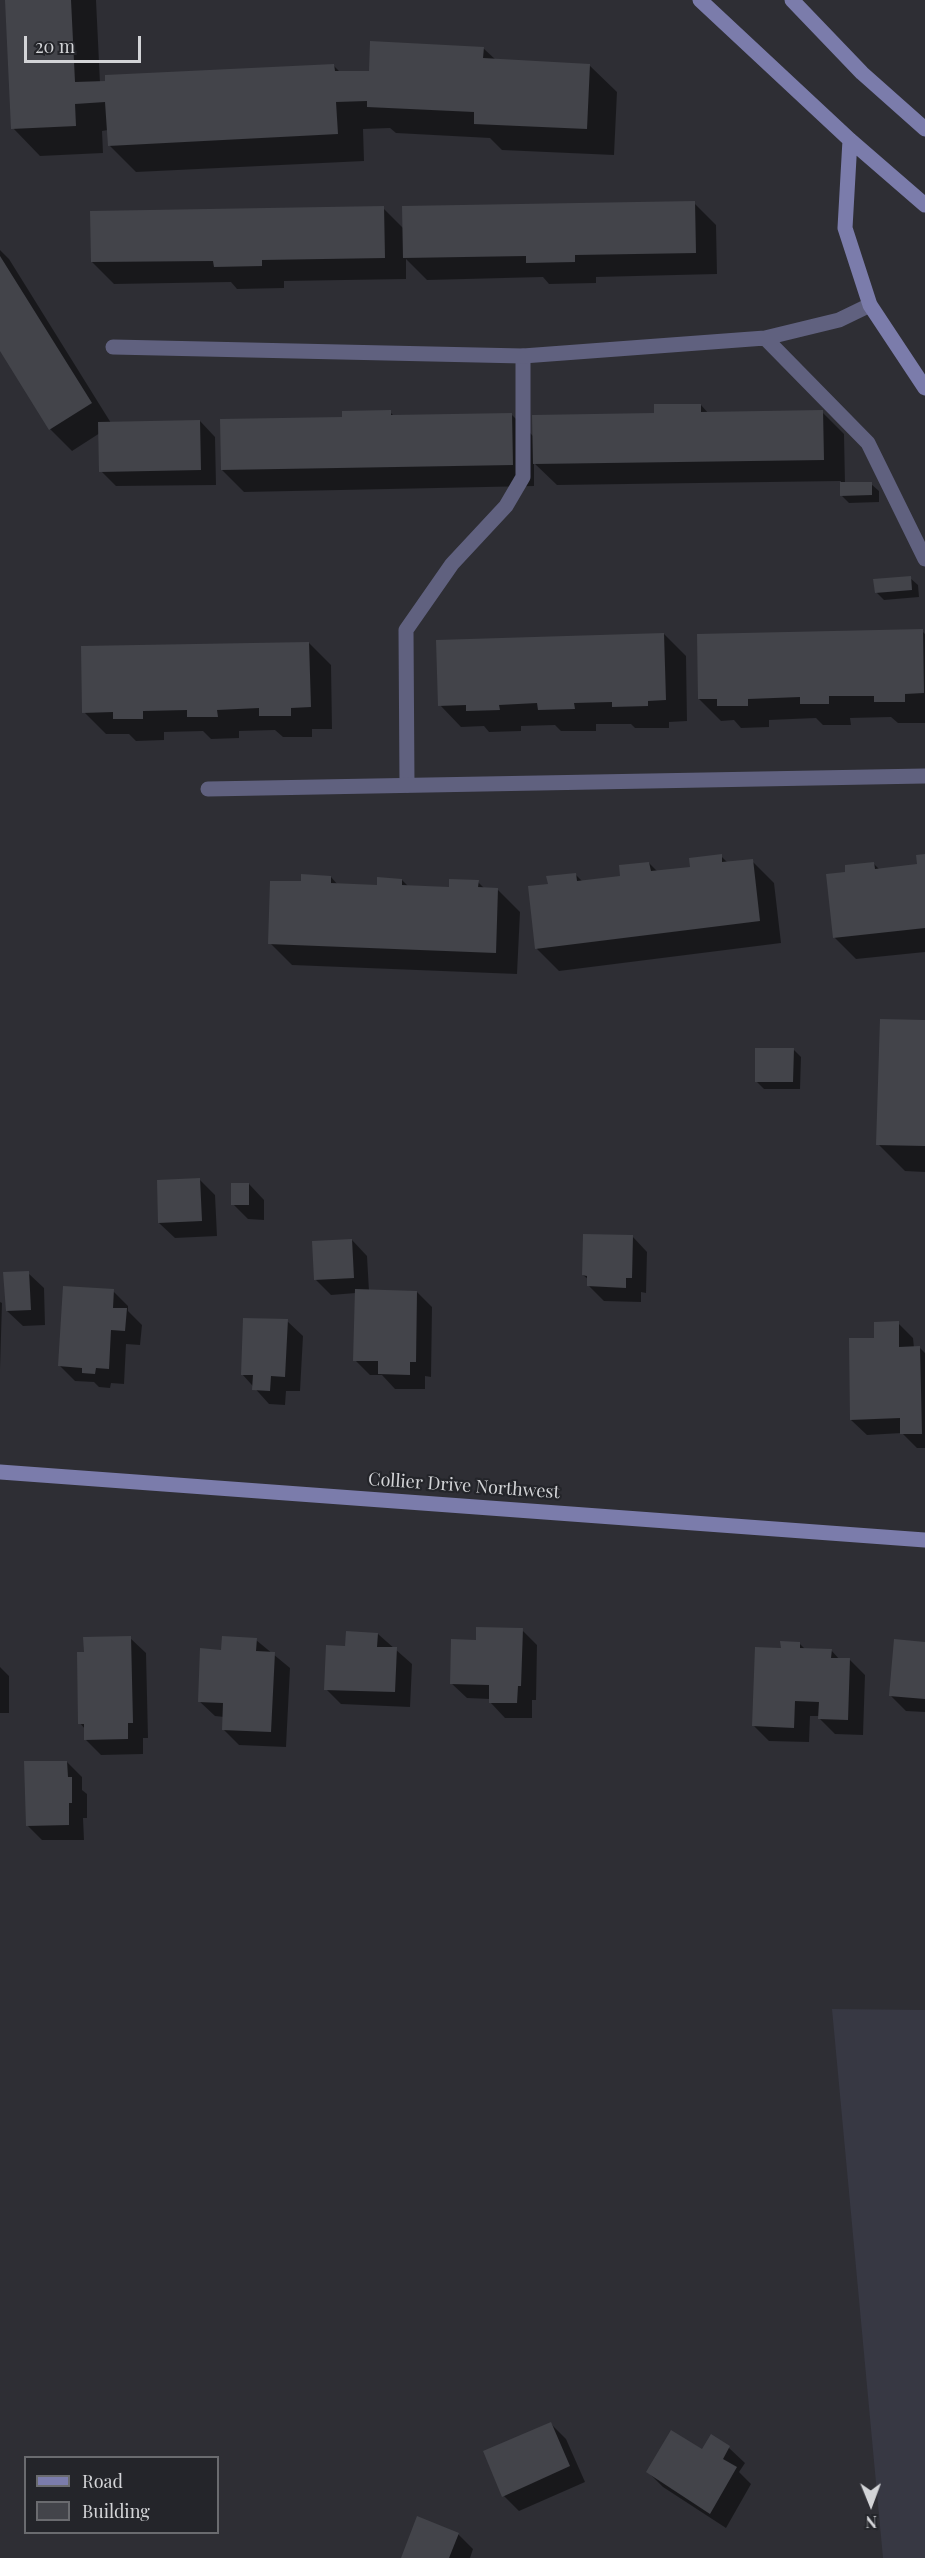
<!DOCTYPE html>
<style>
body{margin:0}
#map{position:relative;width:925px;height:2558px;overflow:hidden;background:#2e2e34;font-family:"Playfair Display",serif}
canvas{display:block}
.legend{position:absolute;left:24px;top:2456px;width:195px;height:78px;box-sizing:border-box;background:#24252a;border:2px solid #6a6b6f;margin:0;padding:8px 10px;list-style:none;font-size:18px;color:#d3d4d7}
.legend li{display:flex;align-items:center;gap:12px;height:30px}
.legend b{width:30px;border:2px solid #6a6b6f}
.north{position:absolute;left:841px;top:2474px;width:60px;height:60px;-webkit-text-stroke:4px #24252a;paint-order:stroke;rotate:179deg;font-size:16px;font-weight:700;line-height:24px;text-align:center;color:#d3d4d7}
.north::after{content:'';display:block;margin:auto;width:21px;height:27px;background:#d3d4d7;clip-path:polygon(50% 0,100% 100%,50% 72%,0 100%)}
.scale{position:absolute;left:24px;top:36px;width:117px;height:27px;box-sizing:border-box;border:3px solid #d3d4d7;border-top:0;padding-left:8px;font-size:18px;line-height:21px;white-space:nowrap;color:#d3d4d7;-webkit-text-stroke:4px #24252a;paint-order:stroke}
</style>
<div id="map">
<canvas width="925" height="2558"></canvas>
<ul class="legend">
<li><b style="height:8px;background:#7b7cab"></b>Road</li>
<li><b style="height:16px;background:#43444a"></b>Building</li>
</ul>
<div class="north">N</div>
<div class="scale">20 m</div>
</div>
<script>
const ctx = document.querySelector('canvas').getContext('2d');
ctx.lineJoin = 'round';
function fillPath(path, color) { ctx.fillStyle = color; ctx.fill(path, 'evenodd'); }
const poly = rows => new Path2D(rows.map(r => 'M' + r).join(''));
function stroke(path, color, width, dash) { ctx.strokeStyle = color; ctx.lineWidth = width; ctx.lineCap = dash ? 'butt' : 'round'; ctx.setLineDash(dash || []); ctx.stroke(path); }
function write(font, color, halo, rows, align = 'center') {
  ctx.font = font + ' "Playfair Display",serif'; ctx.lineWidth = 4.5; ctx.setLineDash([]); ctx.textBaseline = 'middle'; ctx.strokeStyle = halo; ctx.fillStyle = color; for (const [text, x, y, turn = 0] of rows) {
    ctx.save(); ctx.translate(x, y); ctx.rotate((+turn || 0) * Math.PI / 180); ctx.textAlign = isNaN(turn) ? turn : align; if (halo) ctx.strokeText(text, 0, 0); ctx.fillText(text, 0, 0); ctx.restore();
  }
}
const built = poly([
 [832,2009,925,2010,925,2558,883,2558]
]);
const shadow = poly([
 [7,0,96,0,100,83,334,66,341,73,370,72,483,48,496,60,589,65,617,92,614,155,502,150,490,138,396,133,390,128,363,129,364,161,136,172,109,145,108,130,102,131,103,153,40,156,13,128],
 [694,203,716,225,717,274,596,277,596,283,549,284,543,277,427,280,406,259,406,279,284,281,284,288,237,289,231,282,114,284,92,262,383,208,404,229],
 [0,250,9,259,111,423,200,421,215,437,216,485,116,486,101,471,100,433,72,451,50,429,0,348],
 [701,405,709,414,822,412,844,434,845,484,871,484,879,491,879,502,849,503,841,495,841,481,557,485,534,463,534,486,244,492,222,470,344,418,390,412,395,417,512,415,534,437],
 [910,578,918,585,919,597,884,600,876,592],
 [922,631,925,634,925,723,898,723,891,717,850,718,851,725,823,725,816,718,769,720,769,727,741,728,734,720,721,721,699,699],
 [664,634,686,656,687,721,669,722,669,728,635,728,631,724,596,724,596,731,561,731,555,725,521,726,521,731,489,732,484,726,461,727,440,705],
 [309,643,331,665,332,729,312,729,312,737,283,737,275,730,239,731,239,738,211,739,203,731,164,732,164,740,136,741,129,734,106,734,84,712],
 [721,856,728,863,752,861,774,883,781,943,559,971,537,949,549,886,575,874,583,882,622,877,649,863,658,872,692,868],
 [925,856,925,952,856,959,834,937,847,873,874,864,880,870,919,865],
 [331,877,338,885,378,886,402,880,408,886,450,888,478,882,485,889,498,890,520,912,517,974,292,965,270,943,302,883],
 [925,1022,925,1172,905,1171,878,1144],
 [793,1049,801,1057,800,1089,764,1089,756,1081],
 [200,1180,215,1195,217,1236,175,1238,159,1223],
 [249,1184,264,1200,264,1220,248,1219,233,1204],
 [632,1236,647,1252,646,1293,641,1292,641,1302,604,1301,589,1286,589,1280,583,1275],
 [352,1240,367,1256,369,1291,417,1292,432,1307,431,1377,425,1376,425,1389,395,1389,382,1375,370,1375,355,1360,356,1293,331,1295,315,1279],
 [28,1273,44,1288,45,1325,23,1326,7,1311],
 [113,1291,128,1306,128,1311,142,1325,140,1345,126,1344,124,1384,111,1383,110,1388,99,1387,94,1382,75,1381,59,1365],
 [0,1302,2,1303,0,1369],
 [287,1321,303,1336,300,1391,286,1391,285,1405,269,1404,242,1374],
 [898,1323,913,1338,914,1348,920,1348,925,1353,925,1448,917,1448,902,1433,867,1435,851,1420,876,1339],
 [522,1630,537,1645,536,1700,532,1700,532,1718,505,1718,490,1702,490,1699,467,1698,451,1683,478,1641],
 [378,1634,412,1664,410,1707,341,1704,326,1689,347,1647],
 [130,1638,146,1653,148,1738,143,1738,143,1754,101,1755,85,1739,85,1729,80,1723,86,1653],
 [256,1640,290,1668,286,1747,239,1745,223,1729,224,1717,215,1716,199,1701],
 [799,1643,806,1650,831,1650,840,1660,850,1660,865,1675,863,1735,835,1734,820,1719,820,1716,810,1716,809,1742,769,1741,754,1726,782,1649],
 [925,1644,925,1712,906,1711,891,1696],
 [0,1667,9,1676,9,1713,0,1713],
 [67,1762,82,1777,82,1790,87,1794,87,1818,83,1818,84,1840,42,1840,27,1825],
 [550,2423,566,2439,585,2482,519,2511,504,2496],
 [711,2437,729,2448,745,2463,739,2472,751,2484,726,2528,663,2487,648,2472,703,2451],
 [458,2534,473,2549,470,2558,403,2558]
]);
const building = poly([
 [5,0,71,0,75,82,105,81,105,75,334,64,335,71,369,71,370,41,484,47,483,58,590,64,587,129,474,124,474,112,367,107,367,101,336,102,338,134,108,146,105,102,75,104,76,126,11,129],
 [695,201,696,253,575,255,575,262,526,263,526,256,403,258,402,206],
 [384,206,385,258,262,260,262,266,214,267,213,261,91,262,90,211],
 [0,256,92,403,49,430,0,351],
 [654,404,701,404,701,412,823,410,824,460,533,464,532,415,654,413],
 [391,410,391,415,512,413,513,465,221,470,220,419,342,417,342,411],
 [200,420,201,470,99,472,98,422],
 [840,482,872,482,872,495,840,496],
 [911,576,912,590,875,593,873,579],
 [923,629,924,693,905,694,905,702,874,702,874,696,829,696,829,704,800,704,800,697,748,699,748,706,717,706,717,699,698,699,697,634],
 [664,633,666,700,648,701,648,706,612,707,612,702,574,703,575,709,538,710,537,703,499,705,500,710,466,711,466,705,438,706,436,640],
 [309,642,311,707,291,708,291,716,259,716,259,708,217,710,218,717,187,717,187,710,143,711,143,719,113,719,113,712,82,713,81,646],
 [722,854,722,862,753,859,760,921,535,949,528,886,548,884,546,876,576,873,577,881,620,876,619,865,649,862,651,871,690,867,689,858],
 [925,854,925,928,833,938,826,874,845,872,845,865,874,862,875,869,917,864,916,855],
 [301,874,331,876,331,883,377,885,377,877,402,879,402,885,449,887,449,879,479,880,478,887,498,888,496,953,268,944,270,881,301,881],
 [880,1019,925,1020,925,1146,876,1145],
 [755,1048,794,1048,793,1082,755,1082],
 [200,1178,202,1221,158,1223,157,1180],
 [231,1183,249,1183,249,1205,231,1205],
 [583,1234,633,1235,632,1278,626,1278,626,1288,587,1286,587,1276,582,1275],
 [352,1239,354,1278,314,1280,312,1241],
 [29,1271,31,1310,6,1311,3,1272],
 [63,1286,114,1289,113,1308,127,1308,125,1331,111,1330,109,1369,96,1368,95,1374,82,1373,82,1368,58,1366],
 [355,1289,417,1291,416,1362,410,1362,410,1375,378,1374,378,1361,353,1361],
 [243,1318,288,1319,285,1377,271,1376,270,1391,252,1390,253,1375,241,1375],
 [899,1321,899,1347,920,1346,922,1434,900,1434,900,1418,850,1420,849,1338,874,1338,874,1322],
 [476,1627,523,1628,521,1686,518,1686,517,1703,489,1703,489,1685,450,1684,451,1639,476,1640],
 [346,1631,378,1633,377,1647,397,1647,395,1692,324,1690,326,1645,345,1646],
 [131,1636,133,1723,128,1723,128,1739,84,1740,84,1724,78,1724,77,1652,84,1652,83,1637],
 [222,1636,257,1638,256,1651,275,1652,271,1732,222,1730,223,1703,198,1702,200,1648,221,1650],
 [894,1639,925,1642,925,1699,889,1696],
 [780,1641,800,1642,800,1648,832,1649,831,1658,850,1658,848,1720,818,1719,819,1702,795,1701,794,1728,752,1726,755,1647,781,1648],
 [24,1761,67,1761,68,1777,72,1777,72,1803,69,1803,69,1825,26,1826],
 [551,2422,570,2466,502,2497,483,2451],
 [671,2430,702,2449,711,2434,730,2446,723,2459,737,2467,710,2514,646,2472],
 [417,2516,459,2533,449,2558,401,2558]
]);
const service = poly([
 [407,785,406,630,452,564,506,506,523,477,523,356]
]);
const minor = poly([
 [765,338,868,443,925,559],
 [113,347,523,356,765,338,839,320,870,305],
 [208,789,925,776]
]);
const secondary = poly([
 [700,0,850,140,925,205],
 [792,0,862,73,925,129],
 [850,140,845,228,870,305,925,388],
 [0,1472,925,1540]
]);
const streetNames = [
 ["Collier Drive Northwest",464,1486,4]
];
fillPath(built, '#373843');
fillPath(shadow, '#0007');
fillPath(building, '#43444a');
stroke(service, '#60617f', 15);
stroke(minor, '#60617f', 15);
stroke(secondary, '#7b7cab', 15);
write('18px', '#d3d4d7', '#24252a', streetNames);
</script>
